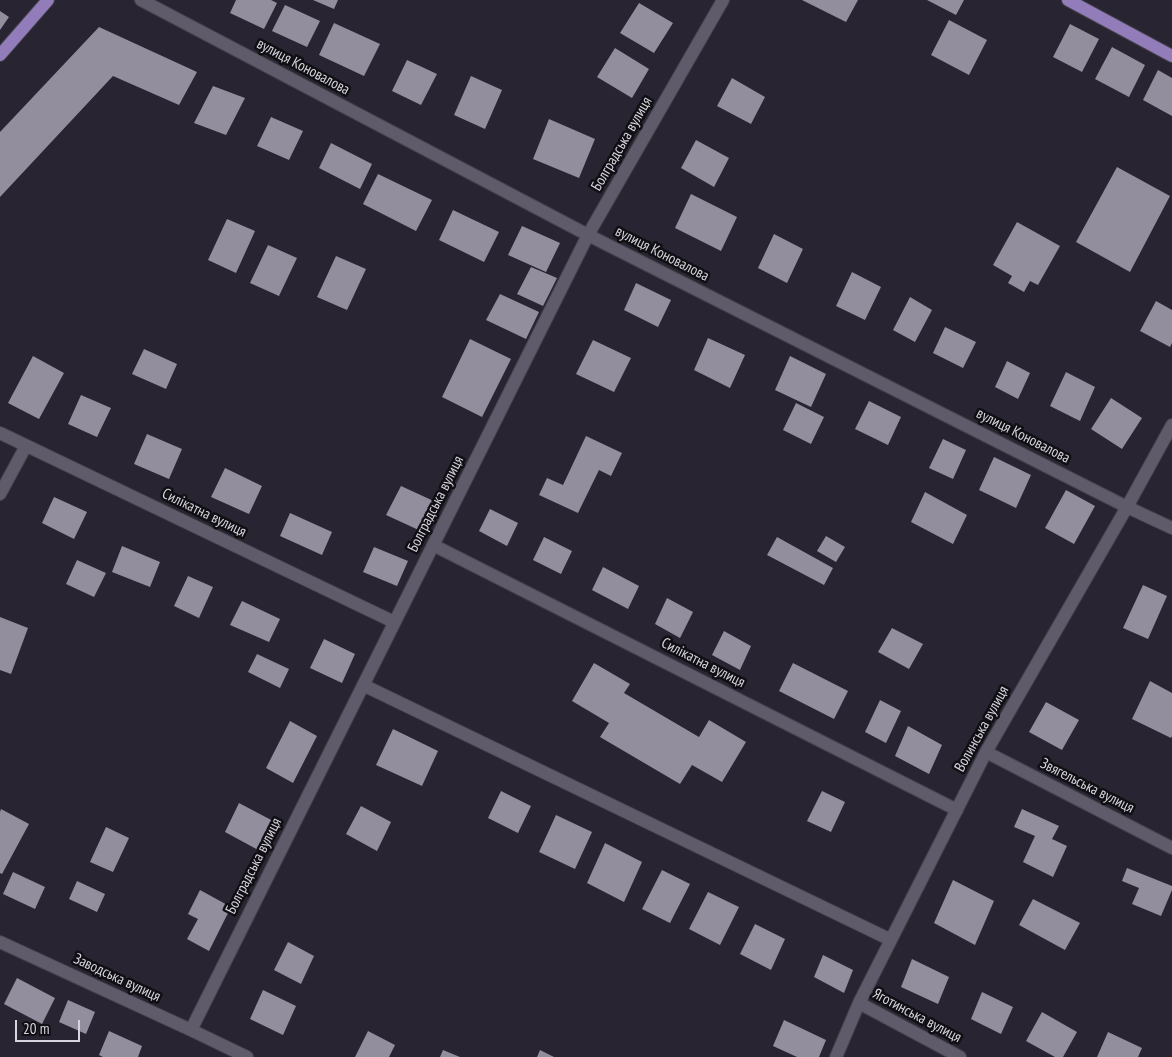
<!DOCTYPE html>
<meta charset="utf-8">
<style>
body{margin:0}
#map{position:relative;width:1172px;height:1057px;overflow:hidden;background:#282431;font-family:"PT Sans Narrow",sans-serif}
canvas{display:block}
.scale{position:absolute;left:15px;top:1020px;width:65px;height:22px;box-sizing:border-box;border:2px solid #d7d4dd;border-top:0;padding-left:6px;font-size:15px;line-height:18px;white-space:nowrap;color:#d7d4dd;-webkit-text-stroke:4px #100f14;paint-order:stroke}
</style>
<div id="map">
<canvas width="1172" height="1057"></canvas>
<div class="scale">20 m</div>
</div>
<script>
const ctx = document.querySelector('canvas').getContext('2d');
ctx.lineJoin = 'round';
function fillPath(path, color) { ctx.fillStyle = color; ctx.fill(path, 'evenodd'); }
const poly = rows => new Path2D(rows.map(r => 'M' + r).join(''));
function stroke(path, color, width, dash) { ctx.strokeStyle = color; ctx.lineWidth = width; ctx.lineCap = dash ? 'butt' : 'round'; ctx.setLineDash(dash || []); ctx.stroke(path); }
function write(font, color, halo, rows, align = 'center') {
  ctx.font = font + ' "PT Sans Narrow",sans-serif'; ctx.lineWidth = 5; ctx.setLineDash([]); ctx.textBaseline = 'middle'; ctx.strokeStyle = halo; ctx.fillStyle = color; for (const [text, x, y, turn = 0] of rows) {
    ctx.save(); ctx.translate(x, y); ctx.rotate((+turn || 0) * Math.PI / 180); ctx.textAlign = isNaN(turn) ? turn : align; if (halo) ctx.strokeText(text, 0, 0); ctx.fillText(text, 0, 0); ctx.restore();
  }
}
const building = poly([
 [236,0,271,0,277,3,264,29,230,13],
 [313,0,338,0,334,9],
 [802,0,858,0,846,22],
 [927,0,964,0,956,15],
 [639,3,673,23,654,53,620,33],
 [285,5,320,21,307,47,272,31],
 [0,11,9,17,0,30],
 [949,20,987,40,969,75,931,55],
 [334,23,380,44,364,76,319,55],
 [1070,24,1099,39,1082,72,1053,57],
 [99,27,197,72,179,105,113,76,0,197,0,132],
 [1112,47,1145,65,1129,97,1095,79],
 [615,48,649,69,632,98,597,77],
 [407,60,437,74,421,105,392,91],
 [1158,70,1172,78,1172,116,1143,100],
 [471,76,502,90,485,129,454,115],
 [732,78,765,97,751,124,717,106],
 [213,86,245,98,226,135,194,123],
 [271,117,303,131,289,160,257,146],
 [549,119,595,139,579,178,533,159],
 [696,140,729,158,714,187,681,168],
 [331,143,372,164,360,189,319,168],
 [1117,167,1170,196,1130,272,1076,242],
 [378,174,432,200,416,231,363,204],
 [691,194,737,217,721,251,675,228],
 [453,210,499,232,484,262,439,240],
 [227,219,255,231,236,273,208,260],
 [1017,222,1060,246,1038,285,1030,281,1024,292,1008,283,1012,276,993,265],
 [522,226,560,243,546,272,508,255],
 [774,234,803,249,787,283,758,268],
 [268,245,297,258,279,296,250,283],
 [336,256,366,269,347,310,317,297],
 [531,267,557,278,543,306,517,294],
 [852,272,881,287,865,320,836,306],
 [636,283,671,300,658,327,624,310],
 [500,294,539,312,526,339,486,320],
 [910,297,932,310,915,342,893,330],
 [1156,301,1172,310,1172,343,1170,347,1140,331],
 [945,327,976,342,963,368,933,353],
 [708,338,745,355,730,388,694,370],
 [470,339,511,359,482,417,442,397],
 [593,340,631,358,614,392,576,374],
 [144,349,177,364,166,389,132,374],
 [33,356,64,373,39,419,8,403],
 [790,356,826,374,811,407,775,390],
 [1007,361,1030,373,1018,399,995,387],
 [1066,372,1095,387,1080,421,1050,406],
 [81,395,111,408,97,437,68,424],
 [1111,398,1142,418,1122,449,1091,429],
 [869,401,901,417,888,445,855,429],
 [796,403,824,417,811,444,783,430],
 [147,434,182,449,169,479,134,464],
 [586,436,622,453,611,476,599,470,578,513,539,495,547,478,563,485],
 [943,439,966,450,953,479,929,468],
 [994,457,1031,475,1016,508,979,490],
 [225,468,262,486,249,514,211,497],
 [401,486,438,503,423,532,386,515],
 [1066,490,1095,506,1074,544,1045,528],
 [925,492,967,515,953,544,911,522],
 [54,497,87,512,74,539,42,523],
 [490,509,518,523,507,546,479,531],
 [290,513,332,532,322,555,280,536],
 [826,536,845,547,836,562,817,551],
 [544,537,572,551,561,574,533,560],
 [777,537,833,568,824,585,767,555],
 [122,546,160,562,150,587,112,572],
 [374,547,408,561,397,586,363,572],
 [77,560,106,573,94,597,66,584],
 [603,567,639,586,628,609,592,590],
 [188,576,213,587,199,618,174,606],
 [1143,585,1167,596,1148,639,1123,628],
 [667,598,693,612,680,638,655,624],
 [242,601,280,619,269,642,230,625],
 [0,617,28,628,11,674,0,670],
 [892,628,923,644,909,669,878,652],
 [724,631,751,646,740,670,712,655],
 [324,639,355,654,342,683,310,668],
 [257,654,289,669,280,688,248,672],
 [594,663,630,684,624,693,699,737,709,720,746,742,722,782,692,765,680,784,600,737,609,723,572,701],
 [793,663,848,691,834,719,779,691],
 [1150,681,1172,693,1172,736,1171,738,1132,719],
 [880,700,901,711,886,743,865,732],
 [1046,702,1079,720,1062,750,1029,732],
 [290,721,317,736,293,783,266,768],
 [908,726,942,745,929,774,895,756],
 [393,729,438,751,422,786,376,765],
 [501,791,531,806,518,833,488,818],
 [822,791,845,802,831,832,807,821],
 [239,803,275,822,260,851,225,832],
 [361,806,391,822,377,851,346,834],
 [1,809,29,824,2,874,0,873,0,812],
 [1022,809,1059,826,1052,839,1067,846,1053,877,1023,862,1035,836,1014,827],
 [556,815,592,832,575,869,539,852],
 [106,827,129,838,113,872,90,862],
 [605,843,642,862,624,902,587,883],
 [1127,868,1172,886,1172,890,1161,916,1132,904,1139,888,1122,881],
 [662,870,690,884,670,923,642,909],
 [13,872,45,887,35,909,3,894],
 [953,880,994,901,975,945,934,923],
 [77,881,105,894,97,912,69,899],
 [200,890,231,907,209,951,187,939,198,919,188,914],
 [708,892,739,907,720,945,689,929],
 [1033,899,1080,923,1065,950,1019,925],
 [755,924,785,939,771,970,740,954],
 [288,942,314,956,301,984,274,970],
 [823,955,853,970,844,993,814,977],
 [912,959,949,977,938,1004,901,987],
 [17,978,55,998,42,1024,4,1004],
 [263,990,296,1006,283,1035,250,1019],
 [982,992,1013,1007,1001,1034,971,1019],
 [68,1000,95,1012,86,1034,59,1022],
 [1042,1012,1077,1032,1063,1057,1055,1057,1026,1041],
 [784,1020,826,1040,819,1057,797,1057,773,1046],
 [109,1031,142,1046,138,1057,103,1057,99,1055],
 [368,1031,395,1045,389,1057,355,1057],
 [1108,1032,1142,1048,1138,1057,1097,1057],
 [443,1050,460,1057,440,1057],
 [540,1050,554,1057,537,1057]
]);
const minor = poly([
 [141,0,588,235,1127,507,1172,528],
 [0,433,394,622],
 [0,494,26,446],
 [433,545,957,810],
 [363,685,891,940],
 [986,752,1172,848],
 [0,942,191,1030,247,1057],
 [859,1003,960,1057],
 [191,1030,588,235,723,0],
 [836,1057,859,1003,986,752,1127,507,1172,425]
]);
const primary = poly([
 [1068,0,1172,56],
 [0,55,48,0]
]);
const streetNames = [
 ["вулиця Коновалова",303,67,28],
 ["Болградська вулиця",622,144,-60],
 ["вулиця Коновалова",662,254,27],
 ["вулиця Коновалова",1023,436,27],
 ["Болградська вулиця",436,504,-63],
 ["Силікатна вулиця",204,513,26],
 ["Силікатна вулиця",703,663,27],
 ["Волинська вулиця",982,729,-61],
 ["Звягельська вулиця",1087,786,27],
 ["Болградська вулиця",254,866,-63],
 ["Заводська вулиця",117,978,25],
 ["Яготинська вулиця",917,1016,28]
];
fillPath(building, '#938e9e');
stroke(minor, '#44414b', 14);
stroke(primary, '#44414b', 14);
stroke(minor, '#605b6a', 12);
stroke(primary, '#927cba', 12);
write('15px', '#d7d4dd', '#100f14', streetNames);
</script>
